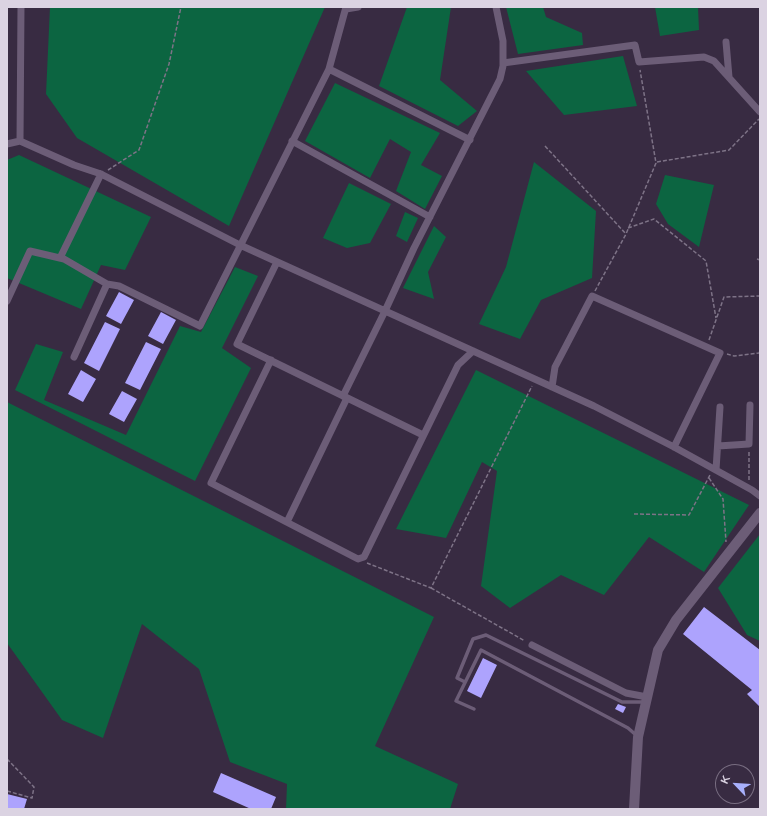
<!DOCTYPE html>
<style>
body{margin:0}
#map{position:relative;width:767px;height:816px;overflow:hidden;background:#382b42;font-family:Helvetica,sans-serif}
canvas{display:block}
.frame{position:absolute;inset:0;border:8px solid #dbd3e2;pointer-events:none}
.north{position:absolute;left:715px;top:764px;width:40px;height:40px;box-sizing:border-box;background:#382b42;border:1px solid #796e82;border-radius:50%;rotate:295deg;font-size:11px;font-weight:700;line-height:16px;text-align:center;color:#dbd3e2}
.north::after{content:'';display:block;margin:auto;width:14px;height:18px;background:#a8b0fc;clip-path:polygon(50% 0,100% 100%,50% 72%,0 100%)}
</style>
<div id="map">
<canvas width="767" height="816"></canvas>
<div class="frame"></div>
<div class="north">K</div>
</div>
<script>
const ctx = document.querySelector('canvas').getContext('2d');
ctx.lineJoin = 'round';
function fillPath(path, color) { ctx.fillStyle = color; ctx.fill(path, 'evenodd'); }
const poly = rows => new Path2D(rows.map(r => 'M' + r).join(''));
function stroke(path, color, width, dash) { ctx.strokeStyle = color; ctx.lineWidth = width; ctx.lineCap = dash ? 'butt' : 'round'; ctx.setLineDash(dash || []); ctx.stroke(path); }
const green = poly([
 [50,7,325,7,229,226,77,138,46,94],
 [407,7,451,7,440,80,477,111,458,126,379,86],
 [506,7,543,7,546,17,582,33,583,45,518,54],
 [655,7,698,7,699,30,660,36],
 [623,56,637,106,564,115,526,71],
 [335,83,440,133,421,165,442,176,425,209,396,191,411,152,390,139,370,178,305,141],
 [19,155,151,217,125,270,101,265,81,309,7,278,7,160],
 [534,162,596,211,592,278,541,300,520,339,479,324,506,267],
 [665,175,714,185,699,247,668,224,656,204],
 [349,183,391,204,370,243,347,248,323,238],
 [405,212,418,218,407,242,396,236],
 [434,226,446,237,428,272,434,299,403,288],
 [235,267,258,276,222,348,251,368,195,481,15,390,36,344,63,352,44,400,126,435,180,326,201,332],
 [476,370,749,505,704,572,649,537,604,595,561,575,510,608,481,586,497,471,482,462,446,538,396,529],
 [7,402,434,617,375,746,458,784,450,809,286,809,287,784,230,762,199,669,142,624,103,738,62,720,7,643],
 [760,534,760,641,747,635,718,588]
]);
const building = poly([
 [119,292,134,300,121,324,106,316],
 [161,312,176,320,163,344,148,336],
 [105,322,120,329,99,371,84,363],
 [146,342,161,349,140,390,125,383],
 [81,370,96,379,83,402,68,394],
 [122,391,137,399,124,422,109,414],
 [704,607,760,650,760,707,747,694,752,690,683,634],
 [483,658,497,665,481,698,467,691],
 [618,704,626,707,623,713,615,709],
 [221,773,276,797,271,809,251,809,213,792],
 [7,794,27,799,24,809,7,809]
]);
const path = poly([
 [545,146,626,234],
 [657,162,729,150,759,119],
 [108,170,139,150,169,64,181,7],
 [628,228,654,219,706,261,716,318],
 [757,259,760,260],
 [595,291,626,234,656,163,640,70],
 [709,340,724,297,760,296],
 [727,354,734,356,759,353,760,351],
 [709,478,723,499,726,542],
 [749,480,749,452],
 [634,514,689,515,710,475],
 [367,563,431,588,532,386],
 [431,588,525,641],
 [7,759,34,787,32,798,7,791]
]);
const lane = poly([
 [465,682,457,678,473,639,486,635,622,702,645,702],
 [474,709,456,701,481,650,628,728,636,735]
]);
const street = poly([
 [346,9,358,7],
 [726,42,729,77],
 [503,63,635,45,639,62,704,57,714,61,760,112],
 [329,69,470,140],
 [20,141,21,7],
 [292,141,430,217],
 [7,144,20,141,74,165,101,174,240,245,594,406,674,447,752,490,760,496],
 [60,258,101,174],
 [277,262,237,344,423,435],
 [7,301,30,251,64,259,107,284],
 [74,357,107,284,119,286,200,326,329,69,346,7],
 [271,360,211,483,358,559,364,557,458,365,473,351],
 [552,387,555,367,592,296,720,353,674,447],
 [343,396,385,311,414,248,500,79,503,66,503,41,496,7],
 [718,446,749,444,750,405],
 [716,470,720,407],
 [287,522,347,398],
 [532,645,626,693,647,697]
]);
const secondary = poly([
 [634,809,638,737,658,650,676,620,760,513]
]);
fillPath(green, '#0c6541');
fillPath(building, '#ada3fd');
stroke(path, '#7e7387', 1.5, [4, 2]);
stroke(lane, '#6c5d77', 3.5);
stroke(street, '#6c5d77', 7);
stroke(secondary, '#6c5d77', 10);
</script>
